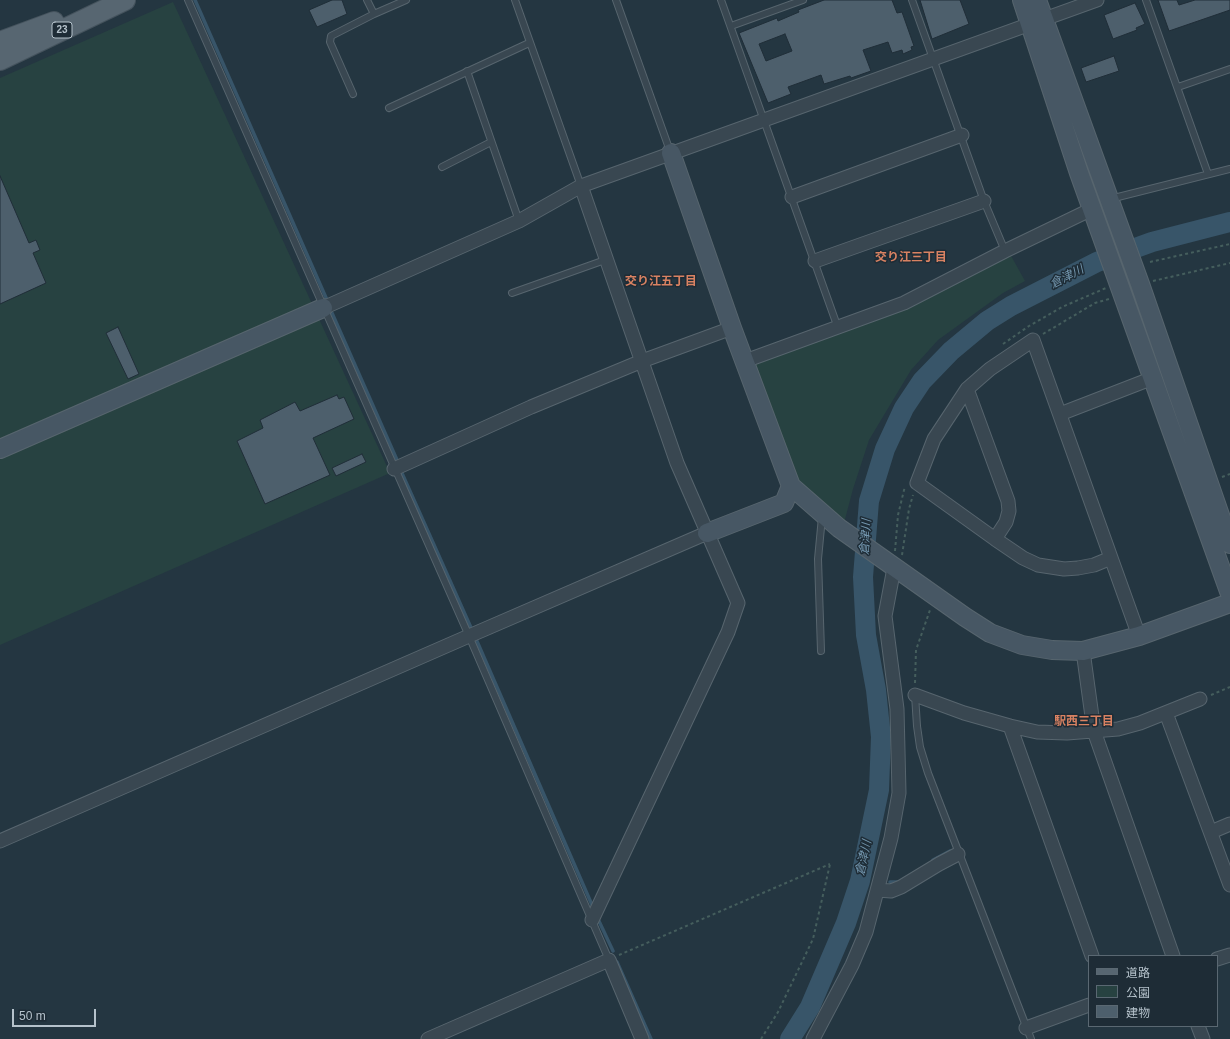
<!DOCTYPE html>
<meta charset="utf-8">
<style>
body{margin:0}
#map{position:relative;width:1230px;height:1039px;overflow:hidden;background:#243641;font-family:Arial,"Noto Sans JP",sans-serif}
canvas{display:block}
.legend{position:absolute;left:1088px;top:955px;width:130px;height:72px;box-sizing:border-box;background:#1e2c36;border:1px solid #5a6872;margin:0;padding:5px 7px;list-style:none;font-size:12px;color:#b5c2cb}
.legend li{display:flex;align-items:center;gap:8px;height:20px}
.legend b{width:20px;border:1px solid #5a6872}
.scale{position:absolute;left:12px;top:1009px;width:84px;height:18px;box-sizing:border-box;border:2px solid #b5c2cb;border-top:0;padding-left:5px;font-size:12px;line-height:14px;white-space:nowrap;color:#b5c2cb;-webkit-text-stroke:3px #1e2c36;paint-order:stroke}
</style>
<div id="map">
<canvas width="1230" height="1039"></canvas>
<ul class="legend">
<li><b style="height:5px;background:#576671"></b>道路</li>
<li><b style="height:11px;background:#274241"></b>公園</li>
<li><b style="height:11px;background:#4d5f6c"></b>建物</li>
</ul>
<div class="scale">50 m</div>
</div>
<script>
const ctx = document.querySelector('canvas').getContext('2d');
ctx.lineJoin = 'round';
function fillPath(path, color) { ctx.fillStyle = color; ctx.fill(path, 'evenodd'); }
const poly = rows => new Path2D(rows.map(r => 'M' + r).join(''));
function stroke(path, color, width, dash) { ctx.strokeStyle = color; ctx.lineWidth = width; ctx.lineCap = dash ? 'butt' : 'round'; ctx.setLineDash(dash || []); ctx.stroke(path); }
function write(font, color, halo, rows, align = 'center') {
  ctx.font = font + ' Arial,"Noto Sans JP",sans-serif'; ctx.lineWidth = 3; ctx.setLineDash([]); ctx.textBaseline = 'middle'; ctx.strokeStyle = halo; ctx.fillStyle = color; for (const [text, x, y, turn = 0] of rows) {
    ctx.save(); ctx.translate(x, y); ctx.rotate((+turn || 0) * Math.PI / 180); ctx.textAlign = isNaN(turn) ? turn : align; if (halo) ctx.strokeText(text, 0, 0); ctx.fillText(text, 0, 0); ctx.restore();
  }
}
const green = poly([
 [173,2,390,473,0,645,0,78],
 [1010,254,1025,281,1003,293,938,340,911,370,869,440,853,489,844,523,794,482,751,364]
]);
const stream = poly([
 [195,0,327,300],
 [332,313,397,460],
 [401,471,472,630,475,628],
 [476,639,592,905],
 [933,860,950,851],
 [890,882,900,882],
 [598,919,613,951],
 [617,962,651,1039]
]);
const river = poly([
 [790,1039,810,1007,846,923,860,881,879,790,881,737,876,690,866,635,863,577,869,501,885,449,904,408,922,381,951,351,987,321,1011,306,1097,262,1152,242,1230,222]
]);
const building = poly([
 [332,0,342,0,347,14,317,27,309,10,332,0],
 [824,0,892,0,897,13,902,12,914,46,911,47,912,50,903,54,902,50,892,53,888,42,863,50,871,71,851,78,850,76,824,84,821,75,788,87,791,94,768,103,739,33,777,18,778,21,799,12,798,10,824,0],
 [785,34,792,51,766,61,759,44,785,34],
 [920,0,960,0,969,24,932,39,920,0],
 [1158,0,1177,0,1179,5,1195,0,1230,0,1230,10,1169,31,1158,0],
 [1135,3,1145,24,1136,28,1137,30,1113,39,1104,15,1135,3],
 [1114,56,1119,71,1086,82,1081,68,1114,56],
 [0,176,29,243,36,240,40,250,33,253,46,283,0,304,0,176],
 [118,327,139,374,128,379,106,333,118,327],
 [337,395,339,399,344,397,354,419,313,438,330,475,265,504,237,441,263,428,260,420,295,402,300,411,337,395],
 [362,454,366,462,336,476,332,468,362,454]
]);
const path = poly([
 [1150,262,1230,244],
 [1153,281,1230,263],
 [1043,334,1095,303,1109,299],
 [1003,344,1029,326,1062,307,1106,288],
 [1222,477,1230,474],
 [895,551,898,515,905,486],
 [902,555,909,509,913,495],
 [915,683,916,650,930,610],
 [1211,695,1230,687],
 [619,955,830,864],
 [761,1039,778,1012,813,939,830,864]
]);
const lane = poly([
 [188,0,469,636,609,960],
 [367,0,374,14,406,0],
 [515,0,581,186],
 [616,0,670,151],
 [721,0,838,328],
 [912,0,984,201,1005,251],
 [1146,0,1208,174],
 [731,26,803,0],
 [467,71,519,221],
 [1178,87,1230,69],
 [353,94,330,42,331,36,374,14],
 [389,108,529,43],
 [442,167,491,142],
 [1110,199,1230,169],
 [512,293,605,260],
 [821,651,818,559,822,517],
 [915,695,917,726,920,747,928,773,1031,1039]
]);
const street = poly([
 [581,186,677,463,738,603,728,632,592,920],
 [792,197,962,135],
 [815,261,984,201],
 [323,308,519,221,581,186,1097,0],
 [745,361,904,303,1005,251,1092,209],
 [967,389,1008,501,1009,511,1006,522,995,539],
 [1060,414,1153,378],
 [394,469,531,407,642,361,732,328],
 [1111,558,1094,565,1078,568,1064,569,1038,565,1023,558,995,539,917,483,934,439,967,389,990,369,1033,340,1139,636],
 [1083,651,1094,731,1173,956],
 [915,695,964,713,1010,726,1037,732,1067,733,1118,729,1140,723,1200,699],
 [1166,713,1230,885],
 [1010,726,1092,956],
 [1211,832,1230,824],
 [0,841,469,636,707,533],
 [878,890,891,891,901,887,939,864,958,854],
 [1217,959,1230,955],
 [1198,1026,1203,1039],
 [1026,1028,1089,1005],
 [428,1039,609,960,642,1039],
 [813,1039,852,965,866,932,891,838,899,793,897,709,885,616,894,568]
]);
const secondary = poly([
 [1022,0,1079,173,1230,594],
 [1037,0,1140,284,1230,544],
 [671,153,732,328,791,486,784,503,707,533],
 [0,449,323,308],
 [791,486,839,528,965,617,990,633,1022,645,1052,650,1083,651,1139,636,1230,603]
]);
const primary = poly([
 [0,42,54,22],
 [0,60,125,0]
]);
const shields = [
 [62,30,20]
];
const shieldNames = [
 ["23",62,30]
];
const neighbourhoodNames = [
 ["交り江三丁目",911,258],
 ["交り江五丁目",661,282],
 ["駅西三丁目",1084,722]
];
const waterNames = [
 ["倉津川",1067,277,-27],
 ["倉津川",866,537,-86],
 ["倉津川",864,858,-78]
];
fillPath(green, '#274241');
stroke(stream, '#385569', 3.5);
stroke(river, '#385569', 20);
fillPath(building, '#4d5f6c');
stroke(building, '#202e38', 1);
stroke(lane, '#57656e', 8);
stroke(street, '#57656e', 15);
stroke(secondary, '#57656e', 20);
stroke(primary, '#45535d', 22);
stroke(path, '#455e5d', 2, [3, 3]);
stroke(lane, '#394751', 6);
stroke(street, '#394751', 13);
stroke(secondary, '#475764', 18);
stroke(primary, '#576671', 20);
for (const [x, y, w] of shields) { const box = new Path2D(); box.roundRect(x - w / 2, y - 8, w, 16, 3); ctx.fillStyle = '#1e2c36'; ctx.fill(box); stroke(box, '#b5c2cb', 1); }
write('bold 10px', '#b5c2cb', null, shieldNames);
write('bold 12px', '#d98262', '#1e2c36', neighbourhoodNames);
write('italic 12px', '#7497af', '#1e2c36', waterNames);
</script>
